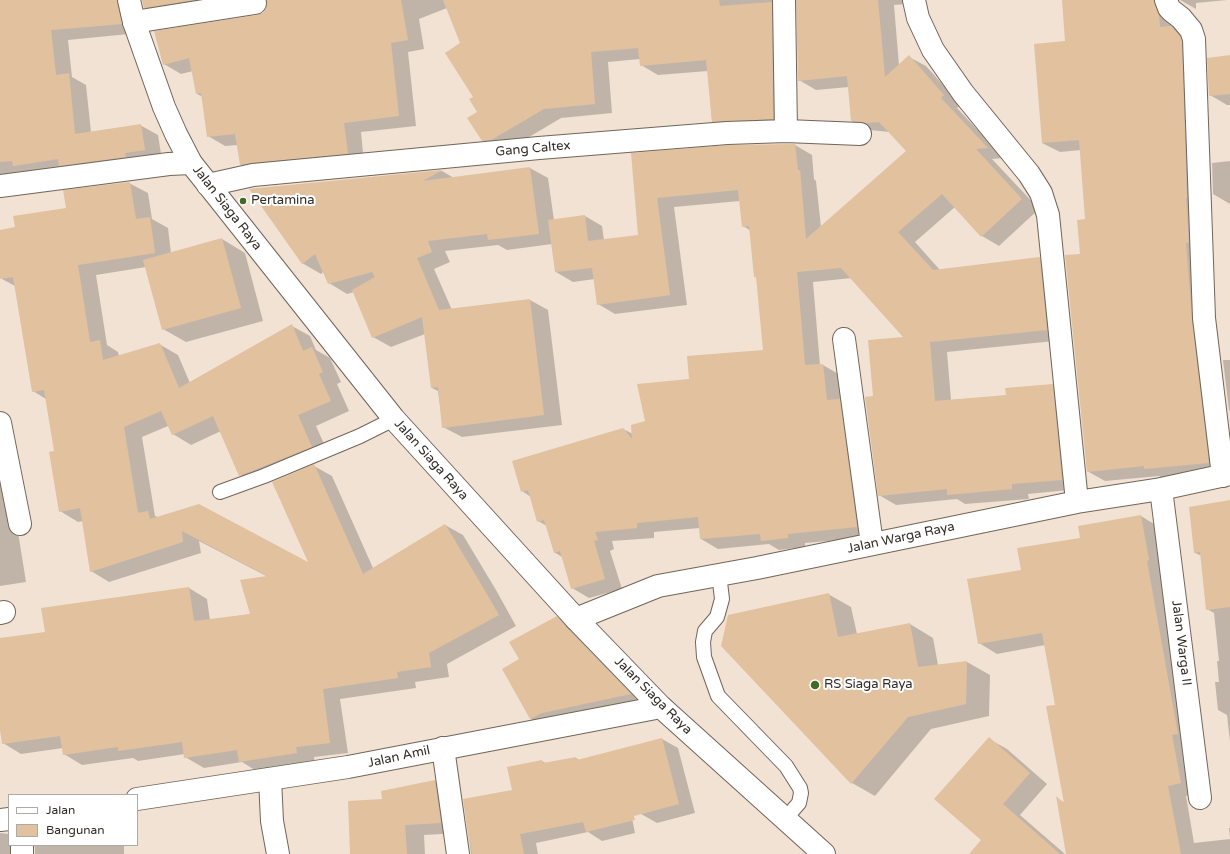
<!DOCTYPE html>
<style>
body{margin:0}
#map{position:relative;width:1230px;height:854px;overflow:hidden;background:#f1e2d4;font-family:"Varela Round",sans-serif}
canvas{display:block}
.legend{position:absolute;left:8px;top:794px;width:130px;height:52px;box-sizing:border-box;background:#fff;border:1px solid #adaba8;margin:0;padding:5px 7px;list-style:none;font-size:12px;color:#312c26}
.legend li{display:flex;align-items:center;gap:8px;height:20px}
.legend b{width:20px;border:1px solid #adaba8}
</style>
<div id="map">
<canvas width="1230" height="854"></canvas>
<ul class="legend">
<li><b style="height:5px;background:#fff"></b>Jalan</li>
<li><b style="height:11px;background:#e2c19f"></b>Bangunan</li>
</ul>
</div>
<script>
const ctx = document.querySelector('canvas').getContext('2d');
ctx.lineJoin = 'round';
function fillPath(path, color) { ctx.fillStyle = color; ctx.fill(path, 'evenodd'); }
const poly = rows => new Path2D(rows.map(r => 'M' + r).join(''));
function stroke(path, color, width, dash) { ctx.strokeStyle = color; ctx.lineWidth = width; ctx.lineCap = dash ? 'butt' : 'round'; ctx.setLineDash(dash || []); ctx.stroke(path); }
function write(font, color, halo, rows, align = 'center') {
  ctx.font = font + ' "Varela Round",sans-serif'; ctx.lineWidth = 4; ctx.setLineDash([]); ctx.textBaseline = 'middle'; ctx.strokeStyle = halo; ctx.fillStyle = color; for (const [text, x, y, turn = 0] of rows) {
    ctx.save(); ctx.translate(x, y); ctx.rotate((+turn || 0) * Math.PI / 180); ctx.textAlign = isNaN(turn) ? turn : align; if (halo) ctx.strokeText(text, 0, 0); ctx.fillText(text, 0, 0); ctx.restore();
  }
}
const shadow = poly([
 [0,0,134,0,139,33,68,40,72,77,86,85,91,132,140,125,158,135,162,160,0,179],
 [143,0,793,0,790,128,730,131,712,121,708,71,658,75,641,65,640,59,608,62,612,113,561,118,509,149,500,150,482,140,478,112,461,44,447,8,419,19,424,49,408,52,416,126,361,132,364,163,258,174,241,165,238,145,225,146,208,136,203,97,197,94,193,71,181,74,164,64,264,13,267,8,269,0,162,17,144,7],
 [798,0,920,0,920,3,894,5,899,65,909,57,926,66,961,105,957,108,1004,158,992,159,1039,209,999,246,982,236,955,207,915,242,940,270,1040,259,1057,268,1064,340,947,352,951,400,1007,396,1052,385,1069,395,1079,489,1028,494,1029,499,965,504,957,499,896,505,879,495,874,397,905,338,852,278,813,282,820,365,823,365,840,375,874,537,805,543,805,547,779,550,769,544,718,549,701,539,700,528,654,532,654,538,612,541,614,549,610,551,622,589,589,598,572,588,562,557,554,552,547,526,538,521,531,497,522,491,623,429,633,434,690,380,764,351,758,278,755,277,751,231,743,226,740,201,674,207,687,305,615,314,598,304,595,279,573,282,556,272,552,244,507,250,498,245,445,251,450,262,434,269,452,310,530,300,548,310,562,425,462,437,443,427,438,391,432,388,425,334,391,347,373,337,354,292,347,294,329,283,324,271,321,274,302,263,251,189,442,171,454,178,530,168,548,178,554,220,585,216,602,226,604,240,640,236,632,154,795,145,812,155,814,179,816,181,821,227,908,151,890,132,869,130,852,121,849,87,816,90,799,80],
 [1063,0,1176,0,1189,38,1226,472,1162,478,1159,476,1105,481,1087,471,1081,254,1086,220,1081,150,1060,152,1042,143,1066,42],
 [1180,0,1227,0,1196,3,1196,9],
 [1230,56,1230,105,1227,105,1210,95],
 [1230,161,1230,204,1213,194,1212,163],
 [129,183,148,193,152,219,168,228,171,253,222,239,245,253,263,321,186,342,163,329,146,267,96,275,107,345,118,352,119,356,159,344,178,355,190,383,292,326,310,336,316,350,330,358,341,382,337,384,349,411,316,426,330,457,258,486,240,475,221,431,191,445,173,434,168,426,142,437,155,516,310,564,314,466,332,476,373,568,445,525,463,535,496,590,516,626,447,664,449,677,415,682,416,688,340,699,348,753,314,757,315,763,258,772,242,762,204,768,185,757,185,754,138,761,133,758,82,765,64,754,63,748,21,754,3,743,1,731,0,731,0,639,46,633,189,588,207,599,210,620,251,614,268,577,199,541,201,553,109,582,91,571,83,521,78,522,60,511,55,452,46,399,33,391,15,286,2,279,0,265,0,231,16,228,67,209],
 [1223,360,1230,360,1230,411,1229,410],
 [0,458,15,513,26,582,0,586],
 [1230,501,1230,742,1227,715,1218,710,1215,682,1219,682,1217,661,1219,661,1214,613,1207,609,1202,556,1195,553],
 [1141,516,1159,527,1198,793,1186,796,1194,843,1230,839,1229,828,1230,828,1230,854,1067,854,1057,798,1065,803,1056,705,1045,645,997,654,979,643,1022,570,1082,539],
 [828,594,851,607,857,634,910,624,933,638,938,665,967,662,990,675,989,716,931,729,875,796,852,783,722,646],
 [557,617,579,630,652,706,552,731,531,719,521,660],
 [662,739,678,748,695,813,657,823,641,814,623,774,635,833,602,841,588,832,536,843,538,854,471,854,464,800,513,791,542,761,547,764,576,758,579,760],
 [989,739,1007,749,1047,784,1020,815,1065,854,970,854,982,840],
 [435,781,454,792,460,833,424,835,425,854,338,854,351,854,383,800],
 [0,833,9,834,9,845,124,845,124,854,35,854,35,846,30,850,30,854,0,854]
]);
const building = poly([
 [0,0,117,0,122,24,51,30,56,75,69,73,75,134,141,124,145,150,125,153,126,157,59,166,58,159,13,166,12,161,0,162],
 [142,0,194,0,144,8],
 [267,0,401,0,408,40,391,43,399,116,344,123,348,154,252,163,240,165,235,134,207,137,201,93,196,94,189,58,163,65,154,31,257,15,263,13,266,8],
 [443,0,719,0,720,6,772,2,773,119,712,122,706,60,640,66,638,48,591,52,595,104,544,109,491,140,482,141,467,118,477,112,469,99,473,97,445,53,460,43],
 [796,0,878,0,885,77,909,55,944,95,941,98,988,148,976,149,1022,199,981,237,942,194,898,232,933,270,1040,257,1047,330,930,342,935,401,1006,395,1005,388,1053,384,1062,480,1012,484,1012,489,947,495,947,489,878,496,865,397,873,396,868,340,903,337,841,268,797,272,805,365,823,364,827,400,840,399,857,527,788,534,788,538,761,541,760,534,700,539,698,517,637,523,637,528,595,532,598,540,594,541,605,579,571,589,560,551,554,553,544,520,537,522,528,490,521,492,512,461,623,428,632,439,631,425,645,421,637,384,689,379,687,356,763,350,756,277,754,277,749,226,742,227,738,190,657,198,670,295,597,305,592,268,555,272,548,220,585,215,588,241,638,235,631,153,728,145,795,144,798,170,800,170,806,239,906,151,879,122,865,123,851,121,847,76,798,81],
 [1062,0,1154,0,1159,15,1160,27,1171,26,1180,36,1182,41,1187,198,1186,198,1189,242,1186,243,1192,319,1209,463,1144,469,1144,466,1087,472,1065,255,1080,254,1077,220,1085,219,1079,140,1042,143,1034,44,1065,41],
 [1230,55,1230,94,1209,96,1207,58],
 [530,167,539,234,488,240,487,234,428,241,432,252,417,258,439,310,530,299,544,415,442,428,438,387,431,388,422,317,372,338,352,290,375,277,372,272,328,284,315,254,302,264,249,189,442,170,423,181],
 [130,182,136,219,150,217,155,253,78,265,90,342,100,340,103,360,160,343,179,388,292,324,303,351,312,347,323,372,319,374,331,401,298,415,312,447,239,476,213,416,172,435,161,411,124,427,138,513,148,511,150,519,199,504,308,562,272,482,314,464,363,574,445,524,478,579,499,615,429,653,431,667,397,672,398,678,323,689,330,743,296,747,297,753,239,762,237,750,184,758,182,742,118,751,118,747,63,755,60,736,2,744,0,730,0,638,45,632,41,608,189,587,194,621,250,614,240,580,267,576,182,531,183,542,90,572,80,508,59,512,49,452,54,451,44,390,32,392,13,277,0,279,0,230,15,227,13,216,66,208,63,190],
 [222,238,241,308,162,330,143,260],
 [1230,500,1230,607,1206,610,1200,552,1194,553,1189,507],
 [1141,515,1149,560,1147,561,1178,734,1172,735,1181,783,1168,786,1181,854,1066,854,1056,796,1064,803,1046,706,1055,705,1042,633,978,644,967,579,1021,570,1017,548,1080,538,1078,526],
 [829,593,838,637,910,623,918,667,967,661,966,704,908,717,851,784,721,646,728,615],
 [557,616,567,628,631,694,542,713,530,719,502,669,519,659,509,642],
 [989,737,1030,773,1003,804,1060,854,969,854,981,840,934,799],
 [662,738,679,804,634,816,635,820,586,832,583,822,520,834,524,854,472,854,470,841,469,841,463,799,512,790,507,767,542,760,543,763,576,757,577,760],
 [435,780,441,823,405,825,407,854,350,854,348,801,382,799,381,791]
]);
const service = poly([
 [220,492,264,476,360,436,394,419],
 [719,574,722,599,717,617,705,631,703,642,704,657,718,696,786,766,800,788,801,793,799,803,785,819]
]);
const minor = poly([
 [784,0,786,131],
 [914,0,918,18,933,50,963,93,1029,174,1041,193,1048,215,1077,502],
 [1166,0,1169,8,1172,11,1181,18,1191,30,1194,39,1204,318,1223,476],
 [134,22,255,3],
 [208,185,253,175,539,148,727,133,786,131,860,134],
 [0,186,169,164,191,163],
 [844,339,872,544],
 [0,423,20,524],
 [1161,489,1200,798],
 [0,613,4,612],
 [576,619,658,586,757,568,1077,502,1161,489,1230,474],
 [443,748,458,854],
 [270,779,272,821,278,854],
 [22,845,22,854]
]);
const tertiary = poly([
 [137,799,348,767,661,707],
 [0,820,9,819]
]);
const secondary = poly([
 [129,0,134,22,164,107,176,134,191,163,394,419,576,619,661,707,824,854]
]);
const markers = [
 [243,201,4,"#426b27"],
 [815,685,5,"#426b27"]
];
const streetNames = [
 ["Gang Caltex",533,149,-5],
 ["Jalan Siaga Raya",227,208,52],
 ["Jalan Siaga Raya",431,460,48],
 ["Jalan Warga Raya",901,538,-12],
 ["Jalan Warga II",1181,643,83],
 ["Jalan Siaga Raya",653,696,45],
 ["Jalan Amil",399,757,-12]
];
const poiNames = [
 ["Pertamina",251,201],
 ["RS Siaga Raya",824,685]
];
fillPath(shadow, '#0003');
fillPath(building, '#e2c19f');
stroke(service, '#726558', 16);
stroke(minor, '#726558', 24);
stroke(tertiary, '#726558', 24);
stroke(secondary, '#726558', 24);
stroke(service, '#fff', 14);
stroke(minor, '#fff', 22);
stroke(tertiary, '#fff', 22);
stroke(secondary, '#fff', 22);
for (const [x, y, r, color] of markers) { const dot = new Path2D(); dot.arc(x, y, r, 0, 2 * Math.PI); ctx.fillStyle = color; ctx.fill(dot); stroke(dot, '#fff', 1.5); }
write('13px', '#312c26', '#fff', streetNames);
write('13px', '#312c26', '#fff', poiNames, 'left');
</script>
